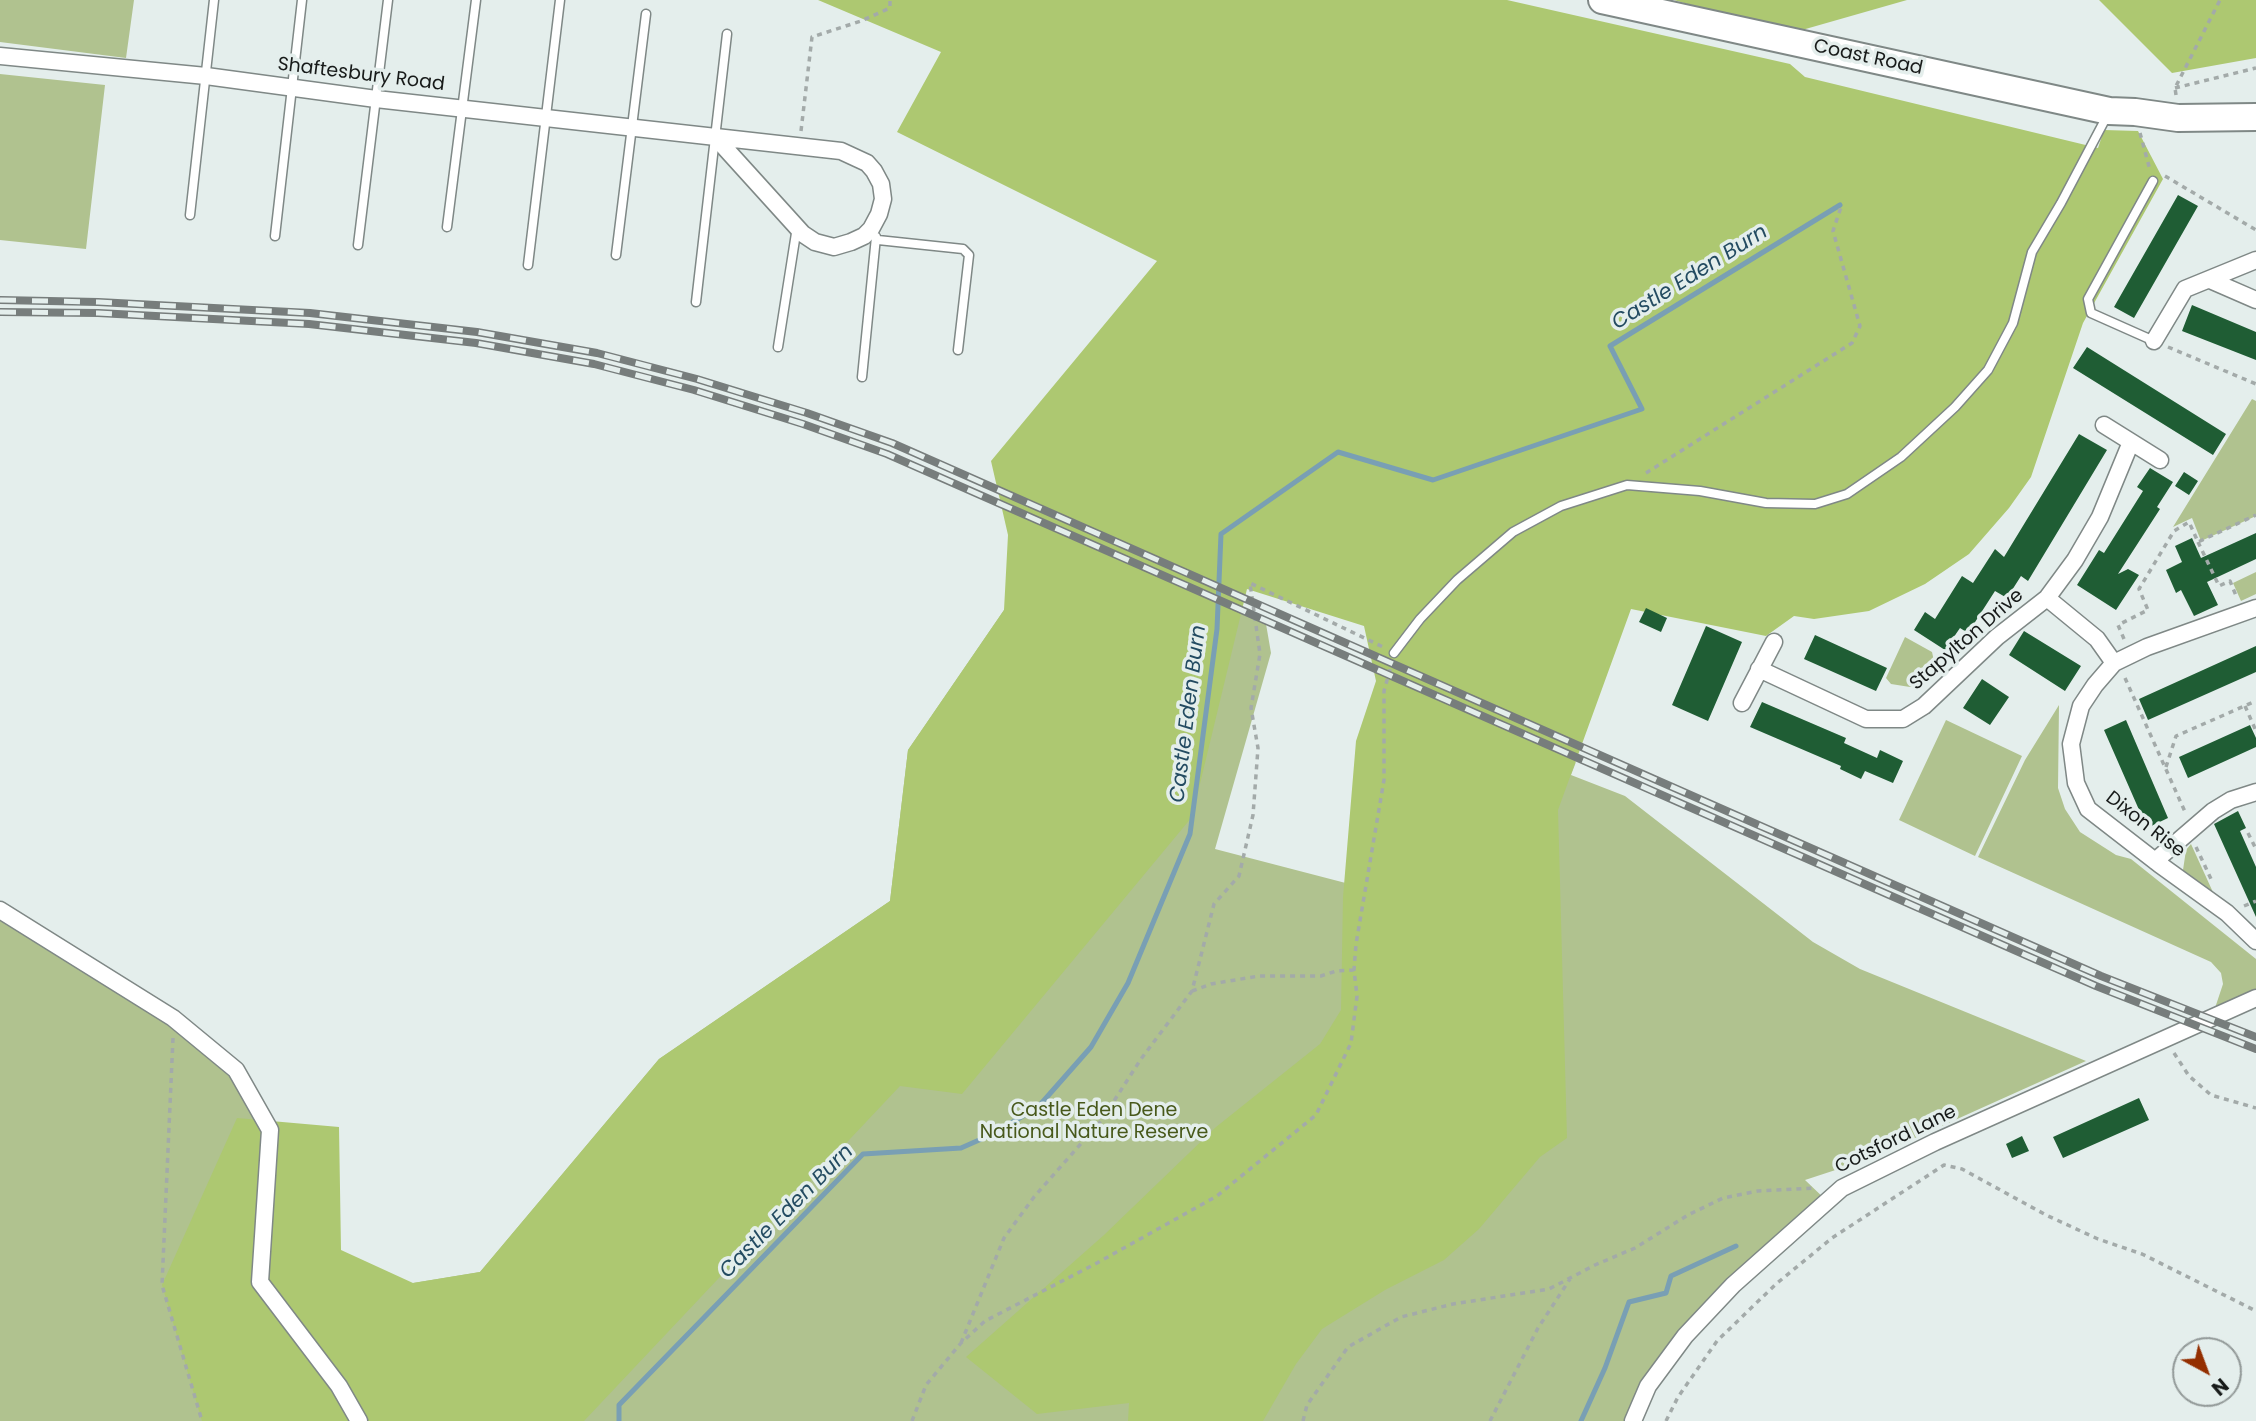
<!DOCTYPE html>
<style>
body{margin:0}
#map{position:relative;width:2256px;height:1421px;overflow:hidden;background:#e4eeec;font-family:Poppins,sans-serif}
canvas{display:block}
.north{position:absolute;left:2172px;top:1337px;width:70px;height:70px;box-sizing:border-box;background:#e4eeec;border:2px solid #929998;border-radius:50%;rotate:139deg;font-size:19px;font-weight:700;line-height:28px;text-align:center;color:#171a19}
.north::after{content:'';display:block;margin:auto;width:24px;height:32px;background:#942f01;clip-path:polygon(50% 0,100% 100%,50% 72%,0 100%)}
</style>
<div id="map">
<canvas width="2256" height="1421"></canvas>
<div class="north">N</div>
</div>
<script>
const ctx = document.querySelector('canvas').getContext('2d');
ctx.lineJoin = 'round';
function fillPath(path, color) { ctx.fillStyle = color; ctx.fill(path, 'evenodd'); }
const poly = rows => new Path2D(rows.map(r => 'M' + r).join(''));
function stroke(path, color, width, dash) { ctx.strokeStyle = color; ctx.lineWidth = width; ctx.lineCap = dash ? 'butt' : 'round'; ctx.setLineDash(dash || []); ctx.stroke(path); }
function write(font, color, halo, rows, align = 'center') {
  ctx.font = font + ' Poppins,sans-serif'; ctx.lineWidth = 7; ctx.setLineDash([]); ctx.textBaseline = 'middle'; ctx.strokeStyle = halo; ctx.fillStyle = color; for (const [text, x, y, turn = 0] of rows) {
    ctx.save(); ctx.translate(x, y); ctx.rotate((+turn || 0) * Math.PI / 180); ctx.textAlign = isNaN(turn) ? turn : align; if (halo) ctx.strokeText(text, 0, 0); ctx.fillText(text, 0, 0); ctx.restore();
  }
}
const green = poly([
 [0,0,134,0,126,58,0,42],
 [0,74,105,85,86,249,0,240],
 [2252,399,2256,401,2256,516,2201,541,2192,518,2173,527],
 [1041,524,1266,624,1271,653,1215,849,1361,887,1576,762,1571,775,1625,796,1813,942,1860,969,2086,1061,1866,1160,1805,1180,1827,1201,1685,1336,1633,1421,0,1421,0,910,236,1070,270,1130,260,1282,413,1283,480,1272,659,1059,890,901,908,750,1004,610],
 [2256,572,2256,594,2241,601,2233,583],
 [1905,637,1932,652,1934,661,1932,671,1924,684,1910,687,1891,684,1886,678],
 [2059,705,2058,788,2065,809,2080,832,2116,855,2131,859,2256,959,2256,989,2215,1008,2223,984,2221,973,2211,962,1978,857,2025,760],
 [1946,720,2022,756,1975,856,1899,820],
 [2191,844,2217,901,2190,882,2183,870,2186,850]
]);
const forest = poly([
 [818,0,1507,0,1790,64,1805,77,2098,148,2104,130,2138,131,2163,179,2083,323,2031,477,2009,508,1969,554,1925,584,1869,611,1814,619,1794,616,1766,636,1631,609,1558,810,1567,1138,1540,1157,1479,1229,1444,1260,1385,1290,1322,1329,1296,1364,1263,1421,1128,1421,1129,1403,1037,1414,966,1357,1104,1235,1216,1127,1320,1044,1341,1010,1343,897,1356,741,1376,681,1364,626,1247,589,1192,817,962,1094,900,1086,584,1421,202,1421,162,1285,237,1118,339,1127,341,1250,413,1283,480,1272,659,1059,890,901,908,750,1004,610,1008,535,991,461,1157,261,897,132,941,52],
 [1674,0,1907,0,1788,34],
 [2099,0,2256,0,2256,58,2172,73]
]);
const stream = poly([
 [619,1421,619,1405,863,1154,961,1148,995,1133,1039,1106,1091,1047,1128,983,1190,834,1217,629,1221,534,1338,452,1433,480,1642,409,1610,346,1840,205],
 [1581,1421,1605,1368,1629,1302,1666,1293,1671,1276,1736,1246]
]);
const building = poly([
 [2178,195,2198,206,2134,318,2114,307],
 [2192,305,2256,332,2256,360,2182,331],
 [2087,347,2226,434,2213,455,2073,368],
 [2079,434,2107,450,2028,581,2021,576,2007,598,1995,591,1968,633,1960,628,1945,650,1914,630,1925,612,1935,619,1962,576,1973,583,1995,549,2004,557],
 [2150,468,2173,482,2157,507,2160,509,2118,574,2128,569,2139,575,2116,610,2077,585,2099,550,2104,553,2143,491,2137,487],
 [2184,472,2198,481,2189,495,2175,486],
 [2256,533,2256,559,2207,582,2218,605,2194,616,2181,590,2176,593,2166,570,2182,562,2175,546,2192,538,2201,558],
 [1646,608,1667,618,1661,632,1639,622],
 [1706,626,1742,642,1708,721,1672,705],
 [2024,631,2081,666,2065,691,2009,655],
 [1815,635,1887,668,1876,691,1804,659],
 [2256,646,2256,672,2148,720,2139,699],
 [1982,679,2009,697,1990,725,1963,708],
 [1762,702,1846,738,1844,743,1877,758,1880,750,1903,761,1893,783,1865,771,1861,779,1840,769,1841,766,1750,727],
 [2126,720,2168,818,2147,828,2104,730],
 [2250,725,2256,738,2256,747,2188,778,2179,757],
 [2238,811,2246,828,2240,831,2256,867,2256,917,2214,824],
 [2139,1098,2149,1120,2063,1158,2053,1137],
 [2022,1136,2029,1151,2012,1158,2006,1144]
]);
const path = poly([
 [2175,88,2256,68],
 [2176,95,2175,88,2220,0],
 [801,131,812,37,861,21,890,8,890,0],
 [2140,133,2150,170],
 [2165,176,2256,230],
 [2168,347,2256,384],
 [1646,473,1852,343,1860,326,1833,231,1842,204],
 [2198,542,2219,586,2230,581,2237,598],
 [2124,639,2118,625,2148,610,2139,589,2174,531,2189,522,2198,542,2256,515],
 [2125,678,2186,814],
 [2245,706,2256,731],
 [2166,767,2176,736,2256,701],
 [2248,833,2256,849],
 [2196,847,2212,881],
 [2244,906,2256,901],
 [1192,991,1211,984,1259,976,1321,976,1336,971,1354,970],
 [173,1038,162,1285,202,1421],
 [2174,1053,2189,1076,2211,1095,2256,1108],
 [961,1343,1004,1238,1034,1197,1101,1121,1141,1059,1192,991,1214,904,1239,876,1253,815,1258,748,1251,708,1260,654,1250,583,1383,647],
 [912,1421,926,1385,961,1343,985,1321,1097,1263,1217,1196,1316,1115,1351,1043,1357,996,1354,970,1356,944,1384,780,1384,691,1391,666],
 [1303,1421,1307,1405,1348,1347,1401,1317,1453,1304,1549,1289,1595,1265,1635,1248,1688,1215,1723,1198,1758,1191,1816,1188],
 [1490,1421,1538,1328,1570,1279],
 [1666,1421,1678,1397,1717,1341,1776,1284,1832,1238,1944,1165,1962,1169,2046,1215,2098,1239,2142,1254,2256,1311]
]);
const lane = poly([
 [2153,181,2088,299,2091,313,2154,341],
 [190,215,214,0],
 [447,227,476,0],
 [275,236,302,0],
 [878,240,963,249,969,255,958,350],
 [358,245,388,0],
 [616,255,646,14],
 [528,265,560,0],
 [696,302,727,34],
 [778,347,797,227],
 [862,377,876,237],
 [1394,653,1420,619,1457,580,1513,532,1561,506,1627,485,1700,491,1766,503,1815,504,1847,494,1901,457,1955,407,1988,370,2013,323,2032,252,2061,203,2108,114]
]);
const street = poly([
 [0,56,206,76,376,99,841,151,867,163,874,171,881,184,883,199,879,214,871,229,864,236,851,242,834,247,815,242,803,234,716,138],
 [2210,280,2256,300],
 [2154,341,2185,289,2256,260],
 [2104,425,2160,460],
 [2047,598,2097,639,2114,663],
 [2256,608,2147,647,2114,663,2095,685,2081,706,2071,744,2076,783,2088,809,2159,864,2227,913,2256,941],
 [1759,669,1866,719,1903,719,1924,706,1997,637,2047,598,2075,560,2100,517,2131,442],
 [1742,703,1774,642],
 [2155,861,2213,811,2231,800,2256,792],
 [0,910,173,1018,236,1070,270,1130,260,1282,339,1386,359,1421],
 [1633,1421,1648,1386,1685,1336,1733,1285,1842,1188,1935,1142,2256,998]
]);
const primary = poly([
 [1602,0,2109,111,2135,112,2178,118,2256,117]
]);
const rail = poly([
 [0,300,98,302,310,313,477,332,597,353,697,379,807,413,892,443,2101,976,2256,1037],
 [0,312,98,313,309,324,476,343,594,364,694,390,803,424,887,454,2096,986,2256,1049]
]);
const streetNames = [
 ["Coast Road",1868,58,12],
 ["Shaftesbury Road",361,75,7],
 ["Stapylton Drive",1967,640,-41],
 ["Dixon Rise",2145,825,38],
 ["Cotsford Lane",1896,1140,-26]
];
const parkNames = [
 ["Castle Eden Dene",1094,1111],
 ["National Nature Reserve",1094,1133]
];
const waterNames = [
 ["Castle Eden Burn",1690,278,-32],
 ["Castle Eden Burn",1189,714,-83],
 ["Castle Eden Burn",787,1212,-45]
];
fillPath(green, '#b0c28f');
fillPath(forest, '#adc871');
stroke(stream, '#799fb4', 5);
fillPath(building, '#1f5d34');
stroke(lane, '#7f8886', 11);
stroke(street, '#7f8886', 19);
stroke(primary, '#7f8886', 30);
stroke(path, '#a3aaa9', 3.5, [5, 5]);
stroke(lane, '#fff', 8);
stroke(street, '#fff', 16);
stroke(primary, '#fff', 26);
stroke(rail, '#777d7c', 8);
stroke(rail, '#e4eeec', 5, [16]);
write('19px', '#171a19', '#e4eeec', streetNames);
write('19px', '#48591b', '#e4eeec', parkNames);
write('italic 21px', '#234b61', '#e4eeec', waterNames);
</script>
